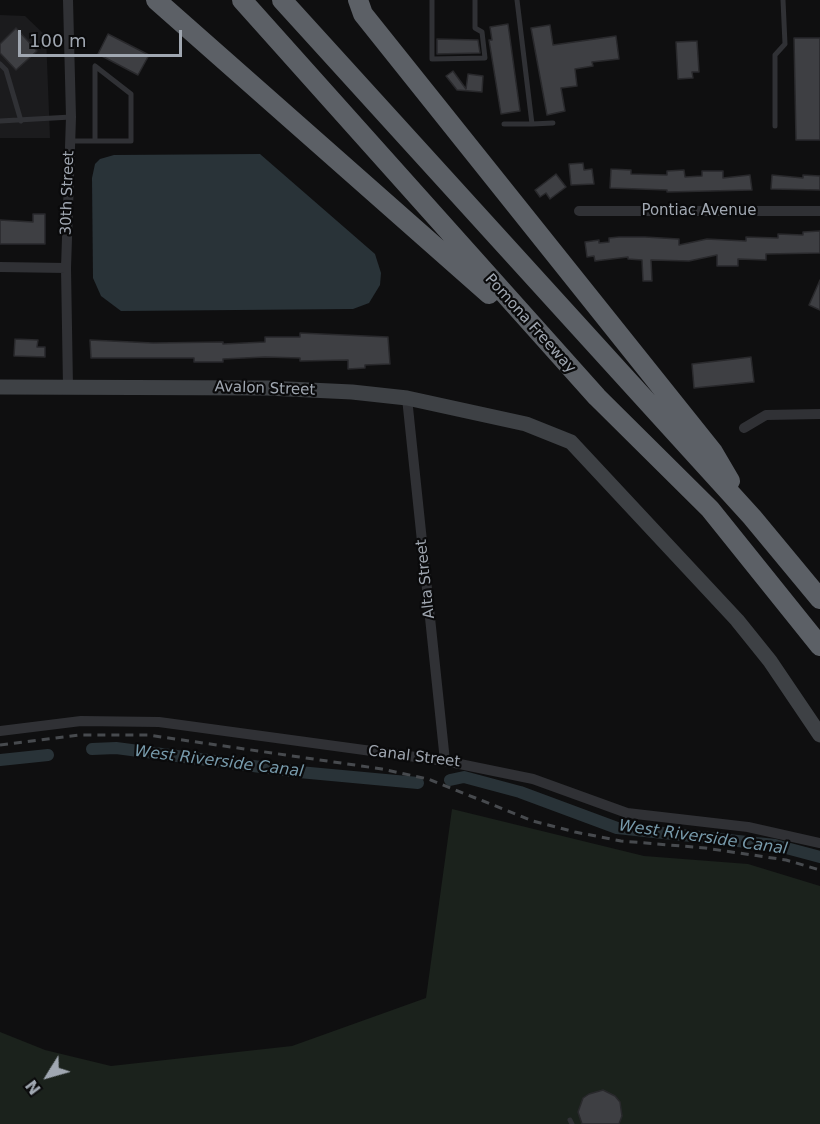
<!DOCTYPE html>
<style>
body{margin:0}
#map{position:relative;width:820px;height:1124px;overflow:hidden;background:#0f0f10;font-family:"DejaVu Sans",sans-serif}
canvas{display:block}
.north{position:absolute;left:18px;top:1046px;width:60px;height:60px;-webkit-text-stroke:4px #0a0a0b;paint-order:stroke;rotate:233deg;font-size:16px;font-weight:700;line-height:24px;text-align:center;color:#a0a7b1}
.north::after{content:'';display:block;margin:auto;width:21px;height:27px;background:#a0a7b1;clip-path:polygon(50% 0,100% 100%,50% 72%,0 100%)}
.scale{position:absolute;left:18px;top:30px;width:164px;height:27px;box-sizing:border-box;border:3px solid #a0a7b1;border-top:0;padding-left:8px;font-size:18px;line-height:21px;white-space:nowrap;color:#a0a7b1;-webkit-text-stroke:4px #0a0a0b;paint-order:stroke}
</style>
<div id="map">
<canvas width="820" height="1124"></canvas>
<div class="north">N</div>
<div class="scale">100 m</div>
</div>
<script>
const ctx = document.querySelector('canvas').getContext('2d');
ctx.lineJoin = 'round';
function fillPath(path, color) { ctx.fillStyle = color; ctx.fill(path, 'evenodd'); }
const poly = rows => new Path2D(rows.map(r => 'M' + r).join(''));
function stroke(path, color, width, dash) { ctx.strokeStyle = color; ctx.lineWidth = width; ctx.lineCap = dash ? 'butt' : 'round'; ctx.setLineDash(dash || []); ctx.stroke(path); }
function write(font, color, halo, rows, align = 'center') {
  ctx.font = font + ' "DejaVu Sans",sans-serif'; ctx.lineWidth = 4.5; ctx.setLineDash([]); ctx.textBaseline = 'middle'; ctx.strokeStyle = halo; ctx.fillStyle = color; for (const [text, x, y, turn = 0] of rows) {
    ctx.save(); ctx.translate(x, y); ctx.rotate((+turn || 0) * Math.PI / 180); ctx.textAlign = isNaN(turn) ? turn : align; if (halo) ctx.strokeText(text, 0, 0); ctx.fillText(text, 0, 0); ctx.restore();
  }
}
const built = poly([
 [0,15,25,16,46,36,50,138,0,138]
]);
const green = poly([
 [452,809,644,856,748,864,820,886,820,1124,0,1124,0,1032,45,1050,111,1066,292,1046,426,998]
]);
const water = poly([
 [260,154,375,254,381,273,380,285,369,303,353,309,121,311,101,296,93,278,92,178,95,164,100,159,114,155]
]);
const canal = poly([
 [92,749,116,748,299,772,418,783],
 [0,760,48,755],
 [450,780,464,777,520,792,617,828,775,845,820,857]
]);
const building = poly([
 [508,24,520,111,501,114,489,40,492,40,490,27,508,24],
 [550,25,553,45,616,36,619,59,592,62,593,66,575,69,577,86,561,88,565,111,547,115,531,28,550,25],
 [16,28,37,51,16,70,0,53,0,44,16,28],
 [108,34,149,55,138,75,98,54,108,34],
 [794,38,820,38,820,140,796,140,794,38],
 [437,39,478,40,480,53,437,54,437,39],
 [697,41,699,72,692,72,693,78,678,79,676,42,697,41],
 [453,71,466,89,468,74,483,76,482,92,457,90,446,76,453,71],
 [583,163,584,170,592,169,594,184,571,185,569,164,583,163],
 [611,169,631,170,631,174,667,175,667,171,684,170,685,177,702,176,702,171,723,171,723,178,750,175,752,190,667,192,667,190,610,188,611,169],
 [556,174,566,187,550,199,546,193,540,197,535,190,556,174],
 [772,175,803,178,803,175,820,176,820,190,771,189,772,175],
 [33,214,45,214,45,244,0,244,0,220,33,222,33,214],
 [820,231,820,253,766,254,766,260,738,259,738,266,717,266,717,255,689,261,651,260,652,281,643,281,642,260,628,259,628,257,595,261,594,256,587,257,585,242,599,240,599,243,609,242,609,238,619,237,645,237,679,239,679,245,707,239,746,241,746,237,778,238,778,234,803,235,803,232,820,231],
 [820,280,820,310,809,305,820,280],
 [300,333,388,337,390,364,365,365,365,368,348,369,348,360,300,361,300,358,265,357,223,359,223,362,194,362,194,358,91,358,90,340,153,343,223,342,223,344,265,342,265,337,300,337,300,333],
 [15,339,38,340,37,347,45,347,45,357,14,356,15,339],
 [751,357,754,382,694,388,692,364,751,357],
 [603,1090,615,1096,620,1102,622,1116,619,1124,582,1124,578,1112,583,1098,589,1094,603,1090]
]);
const lane = poly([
 [432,0,432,59,485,58,482,32,475,28,475,0],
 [0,64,6,70,21,121],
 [0,121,71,117],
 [504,124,532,124,517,0],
 [532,124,553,123],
 [775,126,775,55,785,44,783,0],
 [70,141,131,141,131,94,95,66,95,141],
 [570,1120,572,1124]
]);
const street = poly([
 [579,211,820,211],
 [0,267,66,268],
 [68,387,66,268,71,117,68,0],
 [407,398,445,761],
 [744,428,766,415,820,414],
 [0,731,81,721,159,722,445,761,533,779,627,813,748,827,820,843]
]);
const secondary = poly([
 [0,387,267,388,352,392,407,398,526,424,571,442,737,620,770,661,820,735]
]);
const highway = poly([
 [156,0,489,294],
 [242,0,597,397,710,509,820,646],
 [282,0,752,517,820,599],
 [358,0,363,14,713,452,730,481]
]);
const rail = poly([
 [0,745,79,735,148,735,382,769,428,779,533,821,575,832,621,841,705,848,786,860,820,870]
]);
const streetNames = [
 ["30th Street",68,193,-88],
 ["Pontiac Avenue",699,211],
 ["Pomona Freeway",530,324,48],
 ["Avalon Street",265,389,2],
 ["Alta Street",426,579,-96],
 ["Canal Street",414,757,7]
];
const waterNames = [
 ["West Riverside Canal",219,762,7],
 ["West Riverside Canal",703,838,8]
];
fillPath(built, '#1b1b1d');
fillPath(green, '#1b221c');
fillPath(water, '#293338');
stroke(canal, '#293338', 12);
fillPath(building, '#3e3f43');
stroke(building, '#29292c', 1.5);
stroke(lane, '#303135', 5);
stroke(street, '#303135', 10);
stroke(secondary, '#3e4145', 15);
stroke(highway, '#5c6066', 20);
stroke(rail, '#474a4e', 3, [8, 6]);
write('15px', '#a0a7b1', '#0a0a0b', streetNames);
write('italic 16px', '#779aab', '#0a0a0b', waterNames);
</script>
